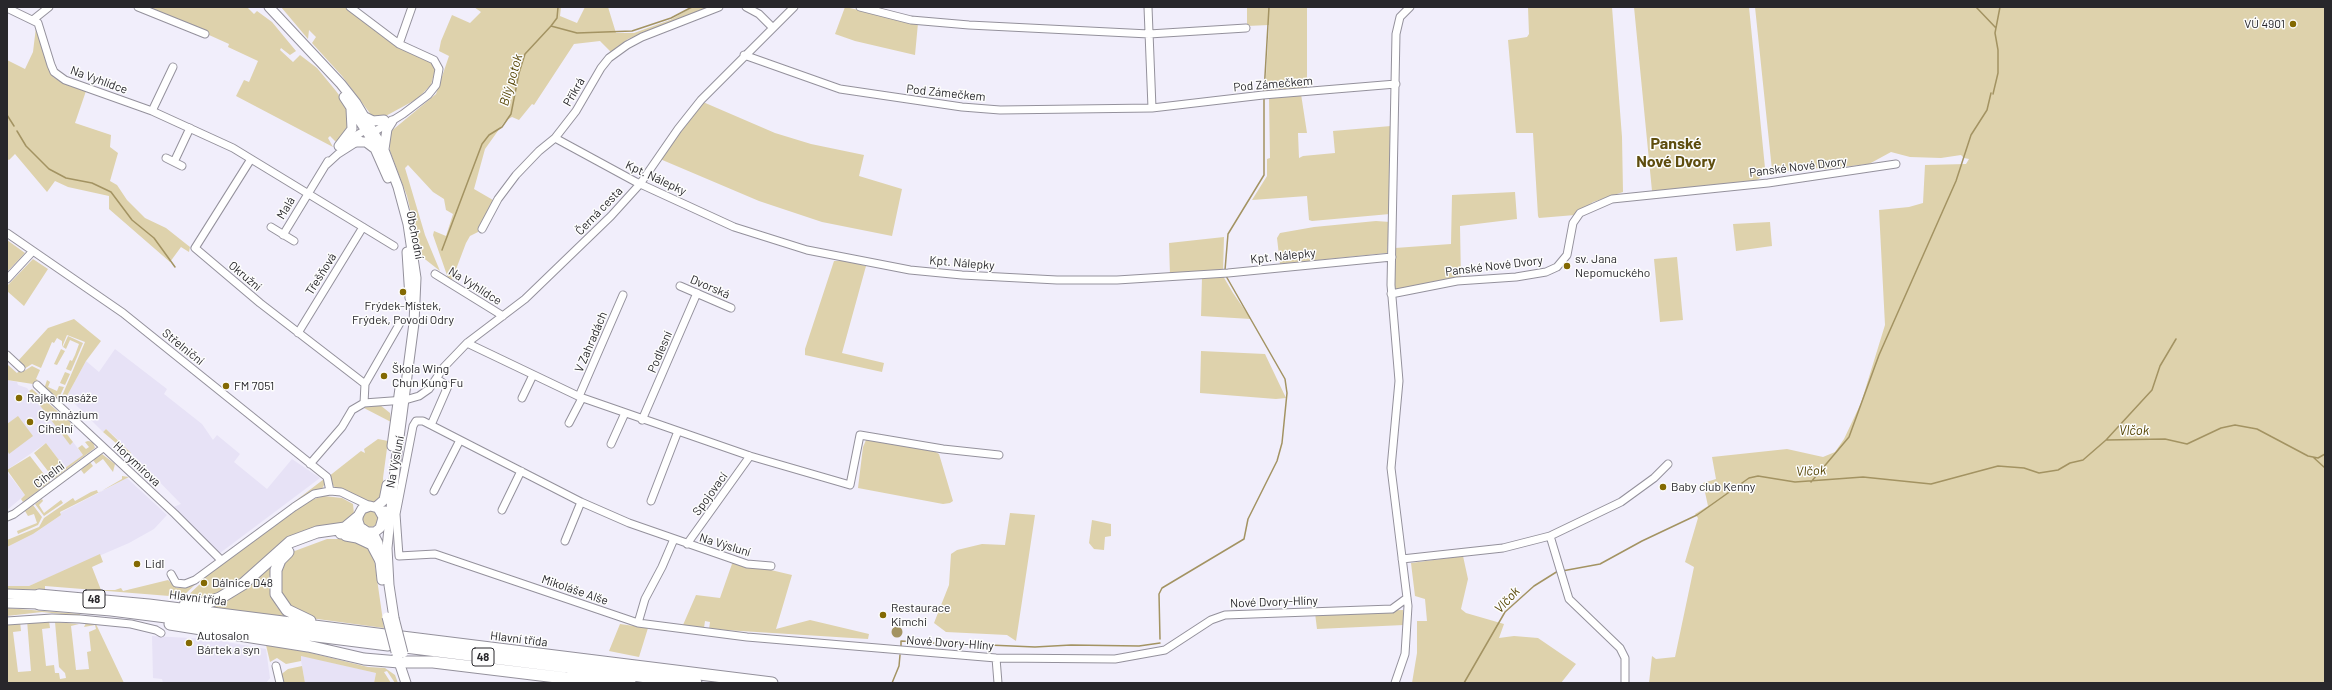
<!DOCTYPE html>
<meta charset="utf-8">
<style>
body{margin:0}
#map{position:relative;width:2332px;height:690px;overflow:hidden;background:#f1eefb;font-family:Barlow,sans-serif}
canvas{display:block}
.frame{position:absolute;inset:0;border:8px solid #28272b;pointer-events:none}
</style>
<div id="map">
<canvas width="2332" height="690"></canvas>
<div class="frame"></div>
</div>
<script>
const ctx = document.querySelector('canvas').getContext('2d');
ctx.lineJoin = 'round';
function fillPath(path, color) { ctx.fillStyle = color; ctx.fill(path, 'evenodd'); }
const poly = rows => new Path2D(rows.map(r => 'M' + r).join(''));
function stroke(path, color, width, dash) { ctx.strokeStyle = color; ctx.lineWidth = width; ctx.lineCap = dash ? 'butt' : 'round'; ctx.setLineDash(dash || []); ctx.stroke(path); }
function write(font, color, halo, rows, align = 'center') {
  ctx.font = font + ' Barlow,sans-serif'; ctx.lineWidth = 3; ctx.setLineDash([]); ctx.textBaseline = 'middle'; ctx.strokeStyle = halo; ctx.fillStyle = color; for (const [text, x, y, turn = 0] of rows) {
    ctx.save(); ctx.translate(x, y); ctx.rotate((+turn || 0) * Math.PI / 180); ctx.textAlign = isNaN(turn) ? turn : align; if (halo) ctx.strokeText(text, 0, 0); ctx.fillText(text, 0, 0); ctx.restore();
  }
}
const built = poly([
 [115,349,167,389,164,394,202,424,213,440,217,435,240,454,234,462,267,489,292,459,320,478,220,553,171,508,181,504,142,464,113,435,106,429,103,432,67,396,86,361,99,372],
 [7,380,17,382,18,385,27,388,70,444,73,442,83,455,65,468,46,443,7,470],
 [7,472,25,495,7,510],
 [127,478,167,515,154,529,129,543,29,586,7,586,7,547,33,534,61,515,60,513],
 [152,636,210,639,266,649,270,678,266,683,163,683,162,679,153,678],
 [300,655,376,673,374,683,305,683]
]);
const green = poly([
 [147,7,247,7,254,14,257,11,272,22,296,51,290,55,281,48,280,50,293,62,300,55,317,68,336,91,345,103,351,126,337,143,330,136,328,138,333,147,236,96,244,80,249,82,258,61,228,47,229,44],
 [281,7,346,7,391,42,432,61,435,70,431,85,417,99,382,118,372,116,342,76,312,43,316,37,309,30,308,39],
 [474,7,561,7,560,16,577,23,585,7,608,7,616,33,634,33,670,20,693,7,710,7,628,39,611,52,600,41,574,44,534,105,532,104,519,120,512,117,505,121,485,149,474,189,493,200,478,232,470,236,466,243,452,280,448,278,433,235,434,231,446,236,453,214,446,210,444,199,433,192,408,165,405,168,425,235,440,271,421,256,407,196,390,151,389,133,436,94,449,56,439,51,441,41,452,15,470,23,481,12],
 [845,7,918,23,915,55,855,41,835,34],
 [1247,7,1307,7,1307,88,1265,92,1269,25,1247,26],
 [1528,7,1612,7,1622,137,1623,192,1593,202,1575,215,1539,218,1538,216,1533,133,1516,133,1508,40,1527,37,1529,34],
 [1634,7,1749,7,1765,168,1760,178,1755,181,1652,191],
 [1755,7,2325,7,2325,683,1649,683,1652,656,1656,659,1675,657,1694,567,1685,562,1698,518,1695,514,1708,506,1703,483,1716,479,1712,457,1787,449,1823,457,1835,452,1844,439,1861,403,1885,325,1879,210,1909,207,1923,203,1925,165,1966,164,1969,159,1964,158,1961,155,1941,158,1910,157,1891,152,1869,164,1824,169,1802,167,1781,173,1772,170],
 [36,27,53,77,65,84,86,91,75,123,111,135,110,147,118,153,110,181,117,185,127,200,145,218,166,228,190,247,189,252,181,247,170,262,109,209,109,196,68,187,55,181,47,192,15,154,9,160,7,159,7,60,25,69,33,52],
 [1301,94,1307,133,1298,133,1299,158,1303,156,1335,153,1333,131,1391,126,1390,214,1312,221,1309,220,1307,196,1252,200,1267,176,1267,159,1270,158,1269,98],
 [703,102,775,133,811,144,864,155,859,176,902,189,892,236,822,222,759,201,660,159],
 [1515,192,1517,219,1460,226,1461,281,1393,293,1395,248,1451,244,1452,195],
 [1376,221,1390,222,1387,253,1280,264,1277,238,1280,233,1314,227],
 [1770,222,1772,246,1736,251,1733,224],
 [1224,237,1223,272,1170,275,1169,243],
 [7,240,25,253,7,272],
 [1677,257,1683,320,1660,322,1654,259],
 [33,259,48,269,24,306,7,291,7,286],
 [834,261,848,261,866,266,842,353,884,363,882,372,805,355,805,349],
 [1223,276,1233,293,1251,319,1201,316,1202,277],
 [74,319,101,341,86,361,67,396,61,404,59,403,85,342,67,335,62,347,62,341,57,338,54,343,52,342,41,368,32,364,24,369,18,361,48,328],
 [68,336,83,343,71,371,66,369,70,360,72,361,75,355,79,344,70,340,66,349,63,347],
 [61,349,65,351,57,365,54,364],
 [1201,351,1265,354,1286,398,1276,399,1200,393],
 [7,364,17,373,21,369,24,371,32,366,40,370,36,379,38,380,33,384,7,380],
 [65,372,70,374,65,385,60,383],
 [47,380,50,382,48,387,57,391,59,386,64,387,59,398,56,400,44,389],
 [32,389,70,422,72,427,66,433,73,442,70,445,29,391],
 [380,405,390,413,391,422,362,407],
 [18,416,33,436,9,454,7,450,7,424],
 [106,429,131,453,130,455,103,432],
 [378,439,388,441,383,478,384,494,376,503,366,502,335,488,328,477,361,451,365,453,364,449],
 [868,439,934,451,939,454,953,501,950,503,943,504,858,488,863,447,866,440],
 [88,441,93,442,95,448,54,479,34,453,46,443,65,468,83,455,78,448,82,445,86,449,89,447,85,442],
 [102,454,115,464,113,472,103,459,96,464,93,460],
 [30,456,50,482,23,502,21,499,25,495,7,470],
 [90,462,93,466,84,474,81,470],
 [122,476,129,477,60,512,61,515,33,534,7,547,7,540,39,527,44,518,73,498,75,501,91,492,97,490,98,493,122,479],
 [324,479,325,483,322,489,290,505],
 [324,496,342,498,353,504,354,514,349,523,321,528,227,589,205,598,182,601,201,583,202,579,296,509,311,500],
 [42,499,43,501,39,505,44,513,61,500,63,503,44,516,35,504],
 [33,505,42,517,38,525,18,534,17,531,37,523,34,514,28,516,25,511],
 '362 519a8 8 0 1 1 16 0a8 8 0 1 1-16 0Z',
 [1010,513,1035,515,1016,641,1007,635,946,632,934,623,949,585,951,554,957,550,982,544,1005,545],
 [1092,520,1111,524,1111,536,1105,537,1104,550,1094,549,1089,543],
 [327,539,347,539,366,545,374,558,384,628,310,618,294,612,282,599,278,572,292,552],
 [100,554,103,562,92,567,101,590,115,590,121,588,123,591,168,580,177,588,183,588,199,581,182,597,45,586,45,590,7,589,7,586,29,586],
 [1463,556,1468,579,1461,609,1466,613,1504,624,1499,638,1514,636,1538,638,1576,664,1561,683,1412,683,1417,653,1417,621,1427,621,1425,599,1415,596,1411,563],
 [273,561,269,579,270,591,277,607,289,619,207,607],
 [733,561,792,575,776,629,810,620,869,634,868,639,709,629,710,622,705,621,704,628,683,625,696,595,720,598],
 [7,608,80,614,80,616,42,612,7,616],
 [1403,610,1404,625,1317,629,1315,613],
 [27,620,49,621,50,628,42,629,46,666,54,665,55,673,59,673,60,679,66,678,65,673,59,667,55,622,79,624,71,626,76,670,89,669,87,652,91,651,89,632,96,629,95,625,84,627,86,623,96,624,124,683,7,683,7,623,20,621,21,631,13,632,18,672,31,671],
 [620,624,648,628,639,657,609,651],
 [266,645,307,652,368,667,385,668,395,675,398,683,395,683,387,671,384,672,391,683,374,683,376,673,301,656,301,661,286,664,277,658,270,662],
 [302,666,305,683,281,683,279,676,288,669]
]);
const water = poly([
 '891.5 632a5.5 5.5 0 1 1 11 0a5.5 5.5 0 1 1-11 0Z'
]);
const stream = poly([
 [1976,7,1996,28],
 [551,26,557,18,558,7],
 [1264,93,1269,7],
 [1993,94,1998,73,1998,50,1995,33,2000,7],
 [7,115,14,126],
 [17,131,26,146,49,169,66,178,92,183,111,192,132,220,154,238,175,267],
 [442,250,482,144,489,135,502,127,511,114,519,73,525,54,551,26,577,33,632,31,671,18,692,7],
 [1225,270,1228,234,1264,175,1264,97],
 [2106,440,2152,390,2160,366,2176,339],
 [2313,457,2325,468],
 [1811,482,1849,437,1879,355,1956,181,1971,135,1987,110,1991,93],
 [1562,571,1600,564,1642,541,1697,515,1749,478,1758,476,1795,482,1863,477,1931,484,1998,466,2024,468,2039,473,2058,470,2070,463,2083,460,2106,440,2165,439,2187,444,2221,428,2235,425,2257,429,2308,456,2318,458,2325,454],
 [1160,639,1159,594,1162,588,1244,539,1248,519,1277,461,1282,443,1287,393,1285,379,1226,276],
 [943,643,1035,647,1071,645,1139,646,1160,643],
 [901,648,901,641,934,643],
 [892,683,899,666,900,655],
 [1464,683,1505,612,1534,586,1558,571]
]);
const minor = poly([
 [138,7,205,34],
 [350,7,399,44,434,60,439,69,436,85,428,95,403,114,369,135],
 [746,7,759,14,772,27],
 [860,7,911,20,969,25,1149,34,1246,28],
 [1148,7,1152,108],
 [7,8,38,23,51,65,54,72,65,80,152,111,233,148,394,246],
 [34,19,49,7],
 [399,44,412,7],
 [744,55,840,89,962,107,1000,110,1152,108,1263,95,1396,84],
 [152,111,173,67],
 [555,138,636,182,734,227,807,250,910,270,962,275,1057,280,1117,280,1228,273,1392,257],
 [343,143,369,128],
 [166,158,182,166],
 [251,159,195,248,260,303,365,384],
 [174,162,190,128],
 [326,165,338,154,360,140],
 [271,227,294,241],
 [482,229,498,199,516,175,539,151,555,138,576,111,601,68,609,58,627,45,642,37,719,7],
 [7,233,123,313,327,477,330,491],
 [283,235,328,161],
 [435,274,503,316],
 [7,279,33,251],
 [680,286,731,308],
 [1391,294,1457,281,1516,277,1546,272,1557,267,1567,255,1573,223,1580,213,1612,199,1768,183,1896,164],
 [298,333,363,227],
 [467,343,580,397,750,456,850,485,860,435,943,449,999,455],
 [7,355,21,368],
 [37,385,175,514,221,560],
 [522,398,533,375],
 [364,403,365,384,400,323],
 [642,420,697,293],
 [569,423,581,400,580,394,623,295],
 [431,425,448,386,437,379],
 [611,444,625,413],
 [310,464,342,427,352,410,364,403,405,400,419,396,429,389,444,367,467,343,525,299,611,216,640,184,678,129,701,100,794,7],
 [434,491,460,440],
 [651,501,678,431],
 [502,510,521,471],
 [7,517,14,514,103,448],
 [1550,536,1569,599,1620,648,1625,658,1625,683],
 [565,541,581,502],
 [687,544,750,456],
 [1402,559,1503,548,1550,536,1621,502,1654,478,1668,464],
 [771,566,747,564,629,523,581,502,423,421,416,421,413,426,396,514,399,556,435,554,638,623,747,637,996,658,1115,659,1165,650,1211,620,1225,615,1392,609,1407,598],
 [171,574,176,583,185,584,195,580,294,507,314,494,330,491,341,492,370,506],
 [7,621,52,618,80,619,131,624,156,630,161,633],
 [638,623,645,599,662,567,674,539],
 [996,658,998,683],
 [276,666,280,683],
 [1395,683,1405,654,1408,606,1391,468,1399,381,1391,285,1396,34,1400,17,1410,7]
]);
const major = poly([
 [269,7,341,84,356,103,384,150,398,187,408,224,416,278,414,323,396,460,387,548,389,585,394,618],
 [344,97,369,135,388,178],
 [365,117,373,121,384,120],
 [357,142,366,142,374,148],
 [339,146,352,129,351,109],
 [384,149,387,129,392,121],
 [407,252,410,298],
 [392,446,400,388],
 [376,507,384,500,387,485],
 [368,532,375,532,380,528,385,511],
 [382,580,378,543,375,537,360,527,357,518,362,509,370,506,378,508,383,517],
 [7,594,39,595],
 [7,603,39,604],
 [397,656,406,683]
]);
const highway = poly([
 [341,533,362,530],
 [346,535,357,537,372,544,381,561],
 [288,552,280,560,276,570,276,594,287,610,310,621],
 [39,595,149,605,385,635],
 [39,604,111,610,388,645],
 [185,605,206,603,220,598,243,584,290,542,317,532,345,528,357,518],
 [170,624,308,646,364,659,399,662],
 [402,637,772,683],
 [405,647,696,683],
 [406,662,433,662,565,678,630,683]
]);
const majorBridge = poly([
 [387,617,396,652],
 [394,618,403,653]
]);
const markers = [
 [2293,24,4,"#836902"],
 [1567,266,4,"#836902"],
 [403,292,4,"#836902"],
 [384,376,4,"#836902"],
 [226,386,4,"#836902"],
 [19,398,4,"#836902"],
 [30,422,4,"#836902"],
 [1663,487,4,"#836902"],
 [137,564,4,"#836902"],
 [204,583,4,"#836902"],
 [883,615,4,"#836902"],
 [189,643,4,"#836902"]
];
const shields = [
 [94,599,22],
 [483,657,22]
];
const shieldNames = [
 ["48",94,599],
 ["48",483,657]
];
const poiNames = [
 ["VÚ 4901",2285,24,"right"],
 ["sv. Jana",1575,259],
 ["Nepomuckého",1575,273],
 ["Frýdek-Místek,",403,306,"center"],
 ["Frýdek, Povodí Odry",403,320,"center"],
 ["Škola Wing",392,369],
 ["Chun Kung Fu",392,383],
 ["FM 7051",234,386],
 ["Rajka masáže",27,398],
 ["Gymnázium",38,415],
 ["Cihelní",38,429],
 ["Baby club Kenny",1671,487],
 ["Lidl",145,564],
 ["Dálnice D48",212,583],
 ["Restaurace",891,608],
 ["Kimchi",891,622],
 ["Autosalon",197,636],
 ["Bártek a syn",197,650]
];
const streetNames = [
 ["Na Vyhlídce",99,80,20],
 ["Pod Zámečkem",1273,84,-5],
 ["Příkrá",574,92,-60],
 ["Pod Zámečkem",946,93,6],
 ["Panské Nové Dvory",1798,167,-7],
 ["Kpt. Nálepky",656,178,25],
 ["Malá",286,208,-59],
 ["Černá cesta",599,211,-46],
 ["Obchodní",415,235,79],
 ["Kpt. Nálepky",1283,256,-6],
 ["Kpt. Nálepky",962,263,5],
 ["Panské Nové Dvory",1494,266,-7],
 ["Třešňová",321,274,-58],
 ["Okružní",245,276,40],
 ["Na Vyhlídce",475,286,32],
 ["Dvorská",710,287,23],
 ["V Zahradách",591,342,-67],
 ["Střelniční",183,347,39],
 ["Podlesní",660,352,-67],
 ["Na Výsluní",395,462,-79],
 ["Horymírova",137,464,43],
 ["Cihelní",49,475,-37],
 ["Spojovací",710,494,-54],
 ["Na Výsluní",725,545,17],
 ["Mikoláše Alše",575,590,19],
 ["Hlavní třída",198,598,7],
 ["Nové Dvory-Hlíny",1274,602,-2],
 ["Hlavní třída",519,639,7],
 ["Nové Dvory-Hlíny",950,643,4]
];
const waterNames = [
 ["Bílý potok",511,80,-74],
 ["Vlčok",2134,431],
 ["Vlčok",1811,471,-3],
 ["Vlčok",1507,600,-47]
];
const districtNames = [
 ["Panské",1676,144],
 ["Nové Dvory",1676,162]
];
fillPath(built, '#e7e2f6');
fillPath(green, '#ded2ac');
fillPath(water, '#a39362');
stroke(stream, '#a39362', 1.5);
stroke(minor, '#94919c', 9);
stroke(major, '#94919c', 11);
stroke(highway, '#94919c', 13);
stroke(minor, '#fff', 7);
stroke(major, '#fff', 9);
stroke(highway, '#fff', 11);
stroke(majorBridge, '#94919c', 11, []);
stroke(majorBridge, '#fff', 9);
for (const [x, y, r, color] of markers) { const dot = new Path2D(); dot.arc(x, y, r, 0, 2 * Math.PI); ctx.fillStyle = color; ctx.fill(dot); stroke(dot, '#fdfdfd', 1.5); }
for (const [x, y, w] of shields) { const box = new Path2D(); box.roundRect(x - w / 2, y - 9, w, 18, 3); ctx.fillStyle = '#fdfdfd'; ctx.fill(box); stroke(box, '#28272b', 1); }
write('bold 11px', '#28272b', null, shieldNames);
write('12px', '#28272b', '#fdfdfd', poiNames, 'left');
write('12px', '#28272b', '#fdfdfd', streetNames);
write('italic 13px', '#544301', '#fdfdfd', waterNames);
write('bold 16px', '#5e4d0e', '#fdfdfd', districtNames);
</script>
